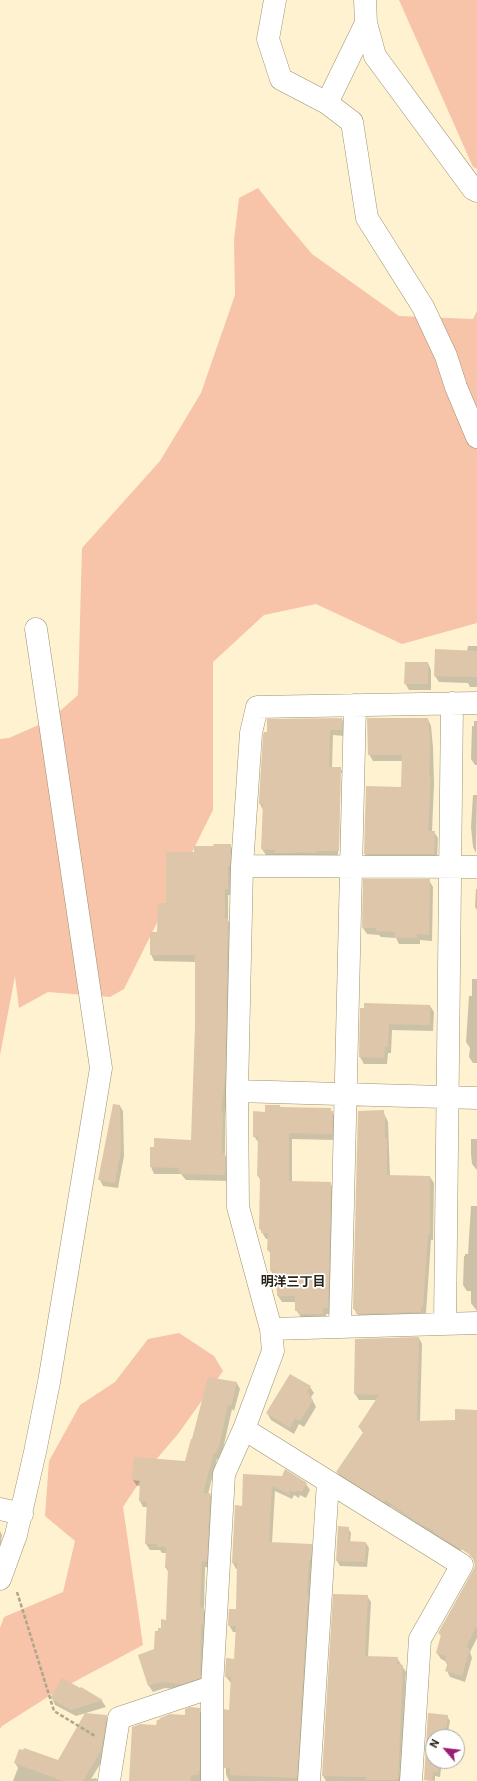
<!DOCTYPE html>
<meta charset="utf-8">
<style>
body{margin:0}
#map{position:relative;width:477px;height:1781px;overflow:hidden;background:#fef2d1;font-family:Roboto,sans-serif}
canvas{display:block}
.north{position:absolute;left:425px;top:1729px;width:40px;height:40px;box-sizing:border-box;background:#fff;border:1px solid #a9a7a2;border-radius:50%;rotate:298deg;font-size:11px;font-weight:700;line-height:16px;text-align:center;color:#282417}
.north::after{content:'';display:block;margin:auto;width:14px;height:18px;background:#9c1e74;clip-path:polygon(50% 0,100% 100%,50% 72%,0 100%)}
</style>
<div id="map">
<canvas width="477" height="1781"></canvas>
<div class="north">N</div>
</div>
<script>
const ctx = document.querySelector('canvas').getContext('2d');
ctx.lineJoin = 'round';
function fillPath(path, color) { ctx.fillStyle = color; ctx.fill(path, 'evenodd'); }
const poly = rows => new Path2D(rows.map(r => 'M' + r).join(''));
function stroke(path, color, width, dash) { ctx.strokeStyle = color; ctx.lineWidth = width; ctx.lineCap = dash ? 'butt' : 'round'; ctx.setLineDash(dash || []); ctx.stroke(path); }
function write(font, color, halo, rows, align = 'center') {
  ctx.font = font + ' Roboto,"Noto Sans JP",sans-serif'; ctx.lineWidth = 3.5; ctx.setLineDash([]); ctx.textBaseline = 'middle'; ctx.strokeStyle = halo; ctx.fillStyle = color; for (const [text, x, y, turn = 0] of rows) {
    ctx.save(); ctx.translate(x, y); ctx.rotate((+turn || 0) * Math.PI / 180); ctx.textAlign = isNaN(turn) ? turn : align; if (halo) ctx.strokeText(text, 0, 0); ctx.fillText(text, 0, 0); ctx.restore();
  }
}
const green = poly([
 [399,0,477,0,477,169,473,167],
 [258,188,285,222,312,254,399,316,473,319,477,311,477,623,402,644,316,604,264,615,213,662,213,810,124,989,110,997,48,992,19,1008,15,976,0,1055,0,739,9,738,50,720,78,695,82,548,160,461,201,393,235,295,234,240,239,198],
 [179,1333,214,1356,223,1371,178,1434,148,1469,123,1507,143,1645,57,1691,2,1726,0,1729,0,1628,4,1617,63,1592,75,1541,45,1516,49,1461,80,1405,115,1382,148,1339]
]);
const shadow = poly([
 [468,646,477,646,477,687,470,687,468,683,439,682,435,676,467,651],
 [428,663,431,670,431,690,409,690,405,683],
 [342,719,345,725,345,736,333,735,332,768,340,768,344,774,342,857,266,855,262,849,263,810,260,804,264,735],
 [340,773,342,773,340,856,338,856],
 [428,719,431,726,433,747,434,784,432,832,434,832,438,838,437,860,368,860,365,854,402,788,403,761,373,761,369,754],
 [474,721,477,721,477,765,475,765,471,759,472,726,474,726],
 [473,795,477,795,476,853,473,847,471,827],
 [230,845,234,852,231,895,228,895,228,920,231,927,228,1086,225,1117,225,1155,228,1160,228,1181,186,1180,181,1174,154,1174,151,1167,151,1148,192,1141,196,1026,196,962,154,961,151,954,167,904,195,853,195,847],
 [429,880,433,887,432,941,420,940,420,944,399,944,396,938,381,937,379,935,367,934,363,928],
 [476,889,477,889,477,910,475,907],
 [477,962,477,1063,473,1063,469,1057,470,1048,466,1042,469,996,472,996,472,979,477,979],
 [430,1006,434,1012,433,1031,392,1030,391,1053,388,1053,387,1064,364,1064,360,1057,361,1009],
 [120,1106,123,1111,124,1156,118,1188,103,1186,100,1180],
 [280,1106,281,1108,330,1109,336,1118,335,1140,292,1139,292,1182,330,1183,334,1189,331,1314,326,1314,326,1320,303,1320,296,1310,296,1302,282,1302,278,1296,274,1277,271,1271,271,1254,268,1250,269,1239,266,1239,260,1229,261,1181,258,1176,258,1142,254,1136,266,1113],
 [383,1111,388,1122,390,1176,430,1177,434,1183,433,1240,431,1240,426,1313,425,1313,424,1318,361,1320,354,1309],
 [471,1139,477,1139,477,1170,472,1164,471,1154],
 [471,1206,477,1206,477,1311,471,1303,471,1291,467,1291,463,1285,464,1256,465,1256,465,1254,468,1254],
 [419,1338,422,1344,420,1422,456,1421,477,1411,477,1379,477,1515,467,1539,460,1552,390,1506,388,1507,341,1478,337,1472,364,1434,359,1427,376,1400,359,1400,355,1394],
 [237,1383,240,1389,234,1411,232,1409,223,1449,219,1459,217,1459,208,1494,210,1494,213,1500,210,1568,205,1567,204,1609,207,1615,203,1684,186,1690,165,1688,153,1692,149,1686,139,1655,155,1650,162,1629,167,1621,169,1573,166,1568,167,1553,162,1553,160,1550,150,1550,146,1544,147,1507,143,1507,140,1501,140,1486,137,1486,133,1480,185,1462],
 [310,1387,314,1393,311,1397,316,1407,304,1427,299,1424,294,1434,271,1420,267,1413],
 [244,1475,306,1484,310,1490,306,1498,300,1495,299,1498,294,1495,292,1499,275,1491,272,1543,311,1545,315,1551,300,1781,229,1781,226,1774,226,1711,230,1711,231,1683,226,1677,235,1660,236,1632,233,1632,229,1625,237,1611,238,1569,236,1569,233,1563,243,1507],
 [348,1528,351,1533,350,1542,366,1543,369,1548,367,1567,340,1566,337,1561],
 [0,1531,2,1535,0,1549],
 [477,1563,477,1638,470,1652,472,1658,465,1682,450,1677,447,1671,448,1666,445,1661,441,1659,437,1653,442,1638,439,1633],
 [367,1596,371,1602,368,1657,397,1658,406,1672,401,1781,326,1781,323,1776],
 [63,1679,102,1701,106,1707,76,1716,55,1705,52,1698],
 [199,1709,203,1716,202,1781,129,1781,157,1726,186,1716],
 [429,1714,447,1716,450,1721,447,1737,433,1737,433,1761,442,1761,440,1777,435,1776,435,1781,425,1780],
 [106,1716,110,1723,105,1756,91,1779,96,1778,98,1781,13,1781,18,1768,15,1763,58,1761]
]);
const building = poly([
 [435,649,477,651,477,677,434,676],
 [405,662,428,662,428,684,404,684],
 [342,718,342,730,330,730,329,767,341,767,339,851,317,851,316,853,295,852,295,853,275,853,275,850,261,849,263,804,259,804,259,801,263,735,264,732,267,732,267,719],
 [367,718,428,718,430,740,429,777,431,777,428,831,435,831,434,854,364,854,366,786,401,787,402,755,368,755],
 [213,844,231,844,230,866,228,866,228,889,225,889,225,919,228,919,225,1079,221,1112,223,1112,222,1153,225,1153,225,1175,181,1174,181,1172,179,1172,179,1168,150,1167,150,1147,154,1147,154,1138,191,1140,195,1026,195,955,150,955,150,932,157,932,158,903,166,903,166,852,194,852,194,846,214,846],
 [363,879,430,879,429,935,417,934,417,938,394,938,395,932,376,931,376,928,362,928],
 [364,1003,430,1005,430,1025,389,1024,388,1047,385,1047,384,1058,359,1057,360,1008,364,1008],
 [113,1104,120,1105,121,1150,115,1183,98,1180],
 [265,1105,280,1105,280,1107,331,1108,331,1111,333,1111,332,1134,289,1133,289,1181,331,1182,328,1308,323,1308,323,1314,298,1314,298,1311,295,1311,295,1296,277,1296,277,1285,274,1285,274,1271,270,1271,270,1250,267,1250,268,1233,261,1233,262,1229,259,1229,260,1176,257,1176,258,1137,253,1137,253,1111,265,1112],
 [384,1110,384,1115,385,1115,385,1138,387,1138,387,1175,430,1176,430,1234,428,1234,423,1307,421,1307,421,1312,356,1314,356,1309,353,1309,358,1111],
 [419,1337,417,1421,455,1420,455,1409,477,1410,477,1626,466,1647,469,1648,469,1652,462,1676,445,1671,448,1663,445,1661,446,1656,436,1653,441,1635,438,1633,473,1571,475,1565,473,1559,469,1554,433,1532,434,1531,415,1521,386,1500,384,1502,336,1472,364,1431,358,1427,379,1395,354,1394,355,1339],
 [290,1374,311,1386,307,1392,310,1394,309,1397,313,1400,300,1421,295,1418,290,1428,266,1413],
 [208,1377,237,1382,231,1406,228,1404,220,1442,216,1453,214,1453,203,1493,210,1493,207,1562,202,1561,200,1607,204,1608,203,1624,201,1624,200,1678,182,1684,161,1682,148,1686,138,1655,154,1649,155,1631,158,1631,158,1628,161,1628,161,1619,166,1620,168,1568,165,1568,166,1547,157,1547,157,1544,145,1544,147,1502,139,1501,140,1481,132,1480,134,1457,185,1461,191,1439,192,1439],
 [285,1469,307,1483,302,1492,297,1490,295,1492,290,1490,289,1494,272,1486,269,1542,312,1544,311,1560,309,1560,307,1593,308,1593,297,1778,230,1775,230,1768,224,1768,224,1709,229,1710,231,1677,225,1677,226,1658,234,1659,236,1626,228,1626,229,1609,236,1609,237,1563,232,1563,235,1505,242,1506,243,1474,282,1476],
 [338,1526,349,1527,348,1541,366,1542,365,1562,336,1561],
 [333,1594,368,1595,365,1656,398,1657,397,1664,403,1665,398,1779,395,1779,395,1780,366,1780,366,1777,322,1776],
 [62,1678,80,1688,81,1687,103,1700,71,1710,50,1698],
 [190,1707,200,1708,200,1769,198,1775,191,1775,190,1781,129,1781,132,1727,140,1724,156,1725,157,1720,159,1720,160,1718,170,1714,185,1715,185,1709],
 [85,1713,107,1715,101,1750,83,1781,63,1781,14,1763,19,1749,23,1750,24,1748,58,1760],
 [428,1713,448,1715,445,1737,433,1737,433,1761,439,1761,438,1772,433,1772,432,1781,424,1780]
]);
const path = poly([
 [17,1592,54,1711,95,1736]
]);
const minor = poly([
 [275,0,268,39,281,79,327,103,352,122,367,218,423,307,446,356,456,387,477,437],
 [365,0,366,23,375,56,473,189,477,191],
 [327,103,366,23],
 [242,866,477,867],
 [237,1091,477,1098],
 [445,1323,452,703],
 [340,1326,355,705],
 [271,1329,477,1323],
 [244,1429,462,1565,420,1639,411,1781],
 [0,1509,22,1514],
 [0,1579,16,1535,35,1452,49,1382,101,1068,36,629],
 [109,1781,119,1718,212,1687],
 [212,1781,212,1687,224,1474,244,1429,273,1351,271,1329,238,1207,237,1091,242,866,251,733,257,707,477,703],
 [309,1781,328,1482]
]);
const neighbourhoodNames = [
 ["明洋三丁目",293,1283]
];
fillPath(green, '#f7c3a9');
fillPath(shadow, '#0003');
fillPath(building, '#dec6ab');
stroke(minor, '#9c9272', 23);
stroke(path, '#afa68c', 2.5, [4, 2]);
stroke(minor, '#fff', 22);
write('bold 13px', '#282417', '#fff', neighbourhoodNames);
</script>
